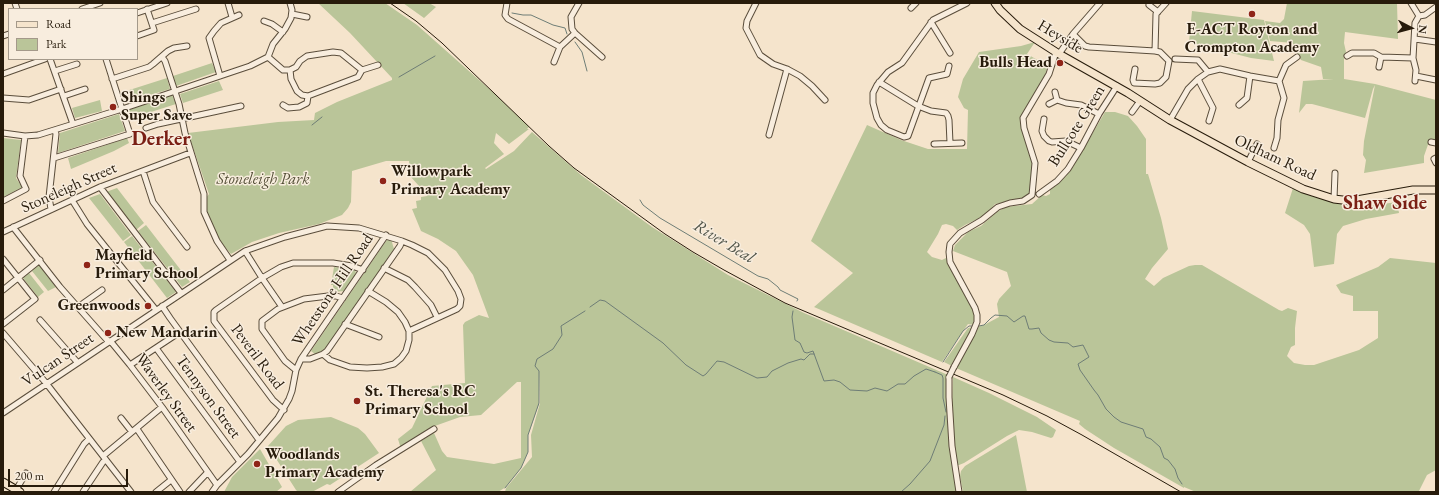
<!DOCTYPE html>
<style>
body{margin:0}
#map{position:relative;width:1439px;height:495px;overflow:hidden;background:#f5e4cc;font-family:"EB Garamond",serif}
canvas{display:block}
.frame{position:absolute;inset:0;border:4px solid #271b0b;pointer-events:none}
.legend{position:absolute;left:8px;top:8px;width:130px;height:52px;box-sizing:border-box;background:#f8edde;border:1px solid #a4998a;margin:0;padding:5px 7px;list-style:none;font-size:12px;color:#271b0b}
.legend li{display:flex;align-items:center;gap:8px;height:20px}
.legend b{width:20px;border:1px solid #a4998a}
.north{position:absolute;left:1391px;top:8px;width:40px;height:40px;-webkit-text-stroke:3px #f8edde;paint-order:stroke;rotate:96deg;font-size:11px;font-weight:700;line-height:16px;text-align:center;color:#271b0b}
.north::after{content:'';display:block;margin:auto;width:14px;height:18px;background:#271b0b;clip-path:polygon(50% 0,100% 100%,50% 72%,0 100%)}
.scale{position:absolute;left:8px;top:469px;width:120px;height:18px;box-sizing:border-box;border:2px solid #271b0b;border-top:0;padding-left:5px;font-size:12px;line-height:14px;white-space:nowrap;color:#271b0b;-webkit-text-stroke:3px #f8edde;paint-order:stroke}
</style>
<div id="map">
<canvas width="1439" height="495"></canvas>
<div class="frame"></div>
<ul class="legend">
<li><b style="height:5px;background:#f5e4cc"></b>Road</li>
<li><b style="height:11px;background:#bac599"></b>Park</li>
</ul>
<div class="north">N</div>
<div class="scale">200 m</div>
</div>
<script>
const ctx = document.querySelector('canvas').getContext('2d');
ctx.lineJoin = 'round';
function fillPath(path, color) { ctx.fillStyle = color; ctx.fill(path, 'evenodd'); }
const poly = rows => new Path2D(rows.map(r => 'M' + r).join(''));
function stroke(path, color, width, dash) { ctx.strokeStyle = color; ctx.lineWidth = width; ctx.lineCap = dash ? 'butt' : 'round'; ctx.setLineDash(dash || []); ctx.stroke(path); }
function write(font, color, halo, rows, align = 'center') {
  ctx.font = font + ' "EB Garamond",serif'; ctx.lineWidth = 3; ctx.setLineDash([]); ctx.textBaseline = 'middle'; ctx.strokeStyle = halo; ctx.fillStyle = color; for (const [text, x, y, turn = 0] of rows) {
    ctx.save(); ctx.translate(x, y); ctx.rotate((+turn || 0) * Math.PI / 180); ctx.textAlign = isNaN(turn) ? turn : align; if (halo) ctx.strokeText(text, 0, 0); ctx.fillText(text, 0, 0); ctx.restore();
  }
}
const green = poly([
 [318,3,385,3,417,25,496,95,529,127,527,129,529,129,509,144,496,133,494,143,504,154,485,168,486,169,514,151,532,132,581,175,652,227,728,275,804,313,948,375,946,385,949,438,957,492,505,492,506,488,532,457,531,435,540,403,540,370,539,404,528,435,528,452,521,468,506,487,498,492,410,492,436,470,421,441,434,433,442,451,447,457,494,464,521,458,521,382,517,382,481,415,460,417,432,427,401,449,398,439,412,428,432,386,465,383,463,325,465,322,479,315,489,318,473,275,456,251,438,239,421,231,412,209,417,208,416,201,421,200,421,197,427,196,427,186,419,186,410,176,409,161,386,161,352,171,351,202,348,208,342,215,319,224,279,233,252,242,231,254,218,239,206,210,206,198,209,194,188,133,278,122,314,120,315,113,337,102,392,80,392,78,350,33],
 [403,3,429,3,436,7,424,18],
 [1287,3,1397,3,1398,39,1345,32,1344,43,1346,52,1344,59,1344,79,1375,84,1436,100,1436,141,1430,139,1424,156,1424,163,1364,173,1366,160,1363,155,1364,141,1375,85,1373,89,1365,118,1312,104,1306,104,1299,113,1303,81,1334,79,1323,79,1321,67,1301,60,1296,52,1293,52,1293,43,1270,41,1265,21,1280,23,1284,19],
 [1192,11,1264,20,1274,61,1251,58,1189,42],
 [1035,42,1027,54,1048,66,1045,75,1027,108,1023,131,1033,164,1029,194,1023,198,995,204,986,215,965,225,957,230,953,226,946,224,942,225,938,234,927,252,932,257,942,260,946,258,975,311,975,320,974,325,968,324,942,362,814,307,853,273,811,241,867,125,901,140,928,149,967,149,968,110,964,108,958,97,963,79,979,52,1021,46],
 [212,63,216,72,176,86,173,76],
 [167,78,170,89,123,103,120,93],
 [219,81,223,90,183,103,180,94],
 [172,95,176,104,129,119,126,110],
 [100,100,102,111,75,118,72,108],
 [1105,112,1115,112,1128,116,1137,126,1146,139,1146,174,1148,174,1161,218,1168,249,1152,268,1145,279,1154,286,1163,278,1189,266,1195,265,1202,265,1279,310,1282,311,1288,308,1297,311,1295,328,1295,345,1291,347,1287,356,1294,363,1305,365,1314,365,1359,350,1378,338,1378,311,1353,311,1353,296,1341,293,1336,285,1378,267,1390,258,1436,263,1436,470,1427,475,1419,491,1416,492,1196,492,1184,487,1184,488,1114,448,1085,429,1079,424,1080,421,956,368,973,338,977,327,984,325,999,317,997,304,999,299,1011,286,1007,272,953,251,955,245,968,232,981,226,997,212,1006,207,1032,204,1042,195,1046,196,1050,194,1050,190,1065,177,1073,167],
 [119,114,125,131,58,153,60,133],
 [3,138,21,140,16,178,22,187,21,188,3,197],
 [127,138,129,143,114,151,71,169,68,158],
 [117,188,144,223,136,230,106,192],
 [1293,188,1308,195,1341,204,1342,207,1355,208,1397,202,1399,213,1366,219,1343,226,1337,234,1334,264,1314,267,1310,234,1304,225,1285,213],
 [100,194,131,235,123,241,89,198],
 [146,225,190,282,182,287,138,231],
 [132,236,176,292,167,298,124,242],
 [391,239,394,249,326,349,315,354,311,351,384,244,387,240],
 [39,265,56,287,48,291,32,271],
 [334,267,354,270,356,272,355,275,345,291,333,292,333,285,331,285],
 [29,273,44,292,38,297,23,278],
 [973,327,952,366,944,362,968,328],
 [953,377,989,393,1037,417,1056,430,1053,437,1051,438,1032,432,1019,430,1007,436,964,463,959,465,957,465,954,441,952,406],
 [331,417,358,428,365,434,379,453,330,485,327,484,312,492,298,492,296,490,268,446,286,426,298,420],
 [1016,435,1027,492,963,492,960,476,961,471,965,466],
 [260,449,282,487,276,492,224,492,232,477]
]);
const stream = poly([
 [512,13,523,15,531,15,553,25,565,28,567,34],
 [575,42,582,52,587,71],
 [399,77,435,56],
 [312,125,322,117],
 [640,200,643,205,660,218,758,276,768,279,778,287,780,290,798,299,797,301],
 [590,307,600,300,605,301,663,343,686,365,703,376,706,374,717,361,724,362,757,378,767,377,772,371,788,363,801,359,804,360,810,354,814,354],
 [793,311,792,317,795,340,800,343,804,352,807,353,813,351,824,381,834,380,840,382,850,390,867,391,875,388,887,391,898,384,905,384,914,376,926,369,935,372],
 [979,326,984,325,991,318,995,315,1007,316,1014,322,1023,316,1025,316,1029,329,1032,329,1039,328,1041,333,1049,340,1054,342,1068,343,1073,347,1083,345,1089,357,1078,364,1080,370,1094,390,1098,395,1106,409,1114,417,1121,422,1143,429,1146,437,1151,439,1160,447,1164,458,1168,460,1175,469,1178,478,1182,484],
 [943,362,963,331,969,326,972,326],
 [935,372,942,375,943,378,943,398,946,412],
 [505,488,521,468,528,452,528,435,539,403,539,371,535,366,537,359,553,349,562,335,561,326,585,311],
 [901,492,910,484,930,461,944,425,945,416]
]);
const minor = poly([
 [15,3,17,9],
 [228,3,232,17],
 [507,3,505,15,508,19,560,47],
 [579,3,571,17,572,29,575,33,602,57],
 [756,3,747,21,746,28,760,55,773,64,787,69,800,76,812,86,825,100],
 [1411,3,1419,16],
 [1149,5,1158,12],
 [911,8,916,3],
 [82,9,100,3],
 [137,13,167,3],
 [292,14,307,17],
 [264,21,272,24,283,32],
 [931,22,950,53],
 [152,23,196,9],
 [1073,34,1085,46,1089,47,1155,51,1160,52,1169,61,1166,77,1160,83,1155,84,1134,83,1133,80,1135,69],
 [3,36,9,34],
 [137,36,154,30,147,9],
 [1415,39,1436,42],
 [1155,51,1156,14,1166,3],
 [1059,54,1073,34,1100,3],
 [1347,56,1352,53,1374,53,1381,57,1413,58],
 [162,57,165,61,179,104,185,133,204,194,204,212,217,241,230,260],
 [268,57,283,70,290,70,296,67,300,61,307,56,333,52,341,53,362,70,378,65],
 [268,57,273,44,285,29,291,18,292,10,290,3],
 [50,59,73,124],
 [1175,59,1198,60,1208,72],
 [554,62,560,47,575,33],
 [949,66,947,74,929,78,908,136,904,137,887,130,881,125,877,118,873,103,873,93,877,85,888,72,902,63,933,20,967,3],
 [1379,67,1381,57],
 [290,70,291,79,297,91,302,95,308,96,358,77,362,70],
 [55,71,77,64],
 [3,74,45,59],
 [220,76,209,38,214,31,221,23,239,15],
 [1416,76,1436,80],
 [112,79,149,67,153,64,168,51,174,48,187,46],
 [1198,79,1213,108,1209,121],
 [1279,81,1286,65,1297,57],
 [1415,81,1416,70,1413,58,1415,23,1419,16,1425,15,1436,7],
 [879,82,918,106,931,111,946,113,948,116,949,120,950,143],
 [1055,92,1057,100,1066,103,1081,105,1099,114],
 [64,96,85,89],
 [3,98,29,100,61,89],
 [1049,104,1057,100],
 [283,105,288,108,299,107,307,103,308,96],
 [1239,105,1247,98,1250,76],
 [1132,112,1140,101],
 [1044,119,1042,131,1044,136,1049,141,1052,142,1066,141,1081,148],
 [1170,120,1188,89,1198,79,1208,72,1220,69,1250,76,1279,81,1284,98,1278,120,1277,138,1274,148],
 [146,128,158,124,241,106],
 [3,133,25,136,38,135,122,109,250,66,268,57],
 [769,135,787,69],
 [1431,142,1436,143],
 [934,144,962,143],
 [54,158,130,134,106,59],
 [1436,158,1434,159,1436,163],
 [1248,162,1257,144],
 [143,171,153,202,187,247],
 [100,187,181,293],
 [1039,194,1057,181,1068,169,1081,148,1099,114,1117,86],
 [1334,199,1335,173],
 [72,200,87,224,156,310],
 [3,201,26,189,20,176,25,136],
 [51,209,49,197,56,134,55,130],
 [13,227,60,287,107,340,112,343,130,365,162,407,217,485],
 [3,232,100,187,190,153],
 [245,251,262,278,282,307],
 [3,259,35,299,3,324],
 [384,268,408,280,415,287,431,305,437,317],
 [3,290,40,260],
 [162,306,170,318,259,440],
 [78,307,102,290],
 [40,320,78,363],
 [345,324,379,337],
 [3,333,46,383,131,492],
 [156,348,240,462],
 [323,354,330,360,350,367,367,368,382,367,394,364,401,358,406,351,409,340,409,331,405,322,398,312,386,302,368,291],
 [301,359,310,359,323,354,327,351,400,246,402,241],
 [130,365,180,332],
 [954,367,972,334,977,322,977,315,975,308,950,262,949,252,950,244,960,233,982,220,998,207,1010,203,1023,201,1032,195,1035,163,1024,128,1023,118,1049,74,1056,52],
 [296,370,285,361,262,329,262,321,278,309,304,299,328,296,336,296,343,298],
 [949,377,949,397,952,446,959,492],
 [284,410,273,400,214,321,214,312,216,310,262,278,281,267,293,263,333,263,352,266,363,270],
 [3,413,245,251,285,237,327,226,359,228,402,241,412,245,428,253,445,270,458,291,461,299,460,306,457,309,409,331],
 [121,418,132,432],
 [137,429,180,492],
 [103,456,162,407],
 [16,490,26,473],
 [54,492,84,444,89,439],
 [83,492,103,462,106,460],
 [156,492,171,480],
 [189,492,207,473],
 [212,492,217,485,248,454,278,418,289,399,292,391,296,370,301,359,386,235],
 [338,492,376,465,434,429]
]);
const major = poly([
 [995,3,1000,10,1020,29,1059,54,1128,93,1170,120,1248,162,1303,189,1334,199,1351,201,1413,190,1436,190],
 [3,482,20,492]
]);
const tram = poly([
 [390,3,416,21,442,43,549,146,574,168,665,234,693,252,724,270,785,303,1003,395,1047,416,1082,435,1181,492]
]);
const minorBridge = poly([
 [949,377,954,367]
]);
const markers = [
 [1252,14,4,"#8f2418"],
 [1060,63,4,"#8f2418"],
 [113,107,4,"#8f2418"],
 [383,181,4,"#8f2418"],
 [87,265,4,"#8f2418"],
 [148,306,4,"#8f2418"],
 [108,333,4,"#8f2418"],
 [357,401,4,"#8f2418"],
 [257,464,4,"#8f2418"]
];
const poiNames = [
 ["E-ACT Royton and",1252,30,"center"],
 ["Crompton Academy",1252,48,"center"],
 ["Bulls Head",1052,63,"right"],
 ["Shings",121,98],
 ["Super Save",121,116],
 ["Willowpark",391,172],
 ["Primary Academy",391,190],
 ["Mayfield",95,256],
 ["Primary School",95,274],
 ["Greenwoods",140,306,"right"],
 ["New Mandarin",116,333],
 ["St. Theresa's RC",365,392],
 ["Primary School",365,410],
 ["Woodlands",265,455],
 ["Primary Academy",265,473]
];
const streetNames = [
 ["Heyside",1060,37,31],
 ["Bullcote Green",1077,126,-58],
 ["Oldham Road",1275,158,25],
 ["Stoneleigh Street",69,188,-24],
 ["Whetstone Hill Road",333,290,-56],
 ["Peveril Road",257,357,53],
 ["Vulcan Street",58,360,-34],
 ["Waverley Street",166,393,54],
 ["Tennyson Street",208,397,54]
];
const parkNames = [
 ["Stoneleigh Park",263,180]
];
const waterNames = [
 ["River Beal",724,242,31]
];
const districtNames = [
 ["Derker",161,140],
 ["Shaw Side",1385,204]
];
fillPath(green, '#bac599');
stroke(stream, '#6e7d76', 1);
stroke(minor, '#5a4d3b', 7);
stroke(major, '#271b0b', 9);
stroke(minor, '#f8edde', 5);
stroke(major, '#f5e4cc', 7);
stroke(tram, '#271b0b', 1);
stroke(minorBridge, '#5a4d3b', 7, []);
stroke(minorBridge, '#f8edde', 5);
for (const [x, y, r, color] of markers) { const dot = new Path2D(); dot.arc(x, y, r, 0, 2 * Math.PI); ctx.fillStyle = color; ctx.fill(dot); stroke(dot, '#f8edde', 1.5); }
write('bold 16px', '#271b0b', '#f8edde', poiNames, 'left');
write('16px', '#271b0b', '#f8edde', streetNames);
write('italic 16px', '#534e36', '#f8edde', parkNames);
write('italic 17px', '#505449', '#f8edde', waterNames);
write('bold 20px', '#7a1f14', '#f8edde', districtNames);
</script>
